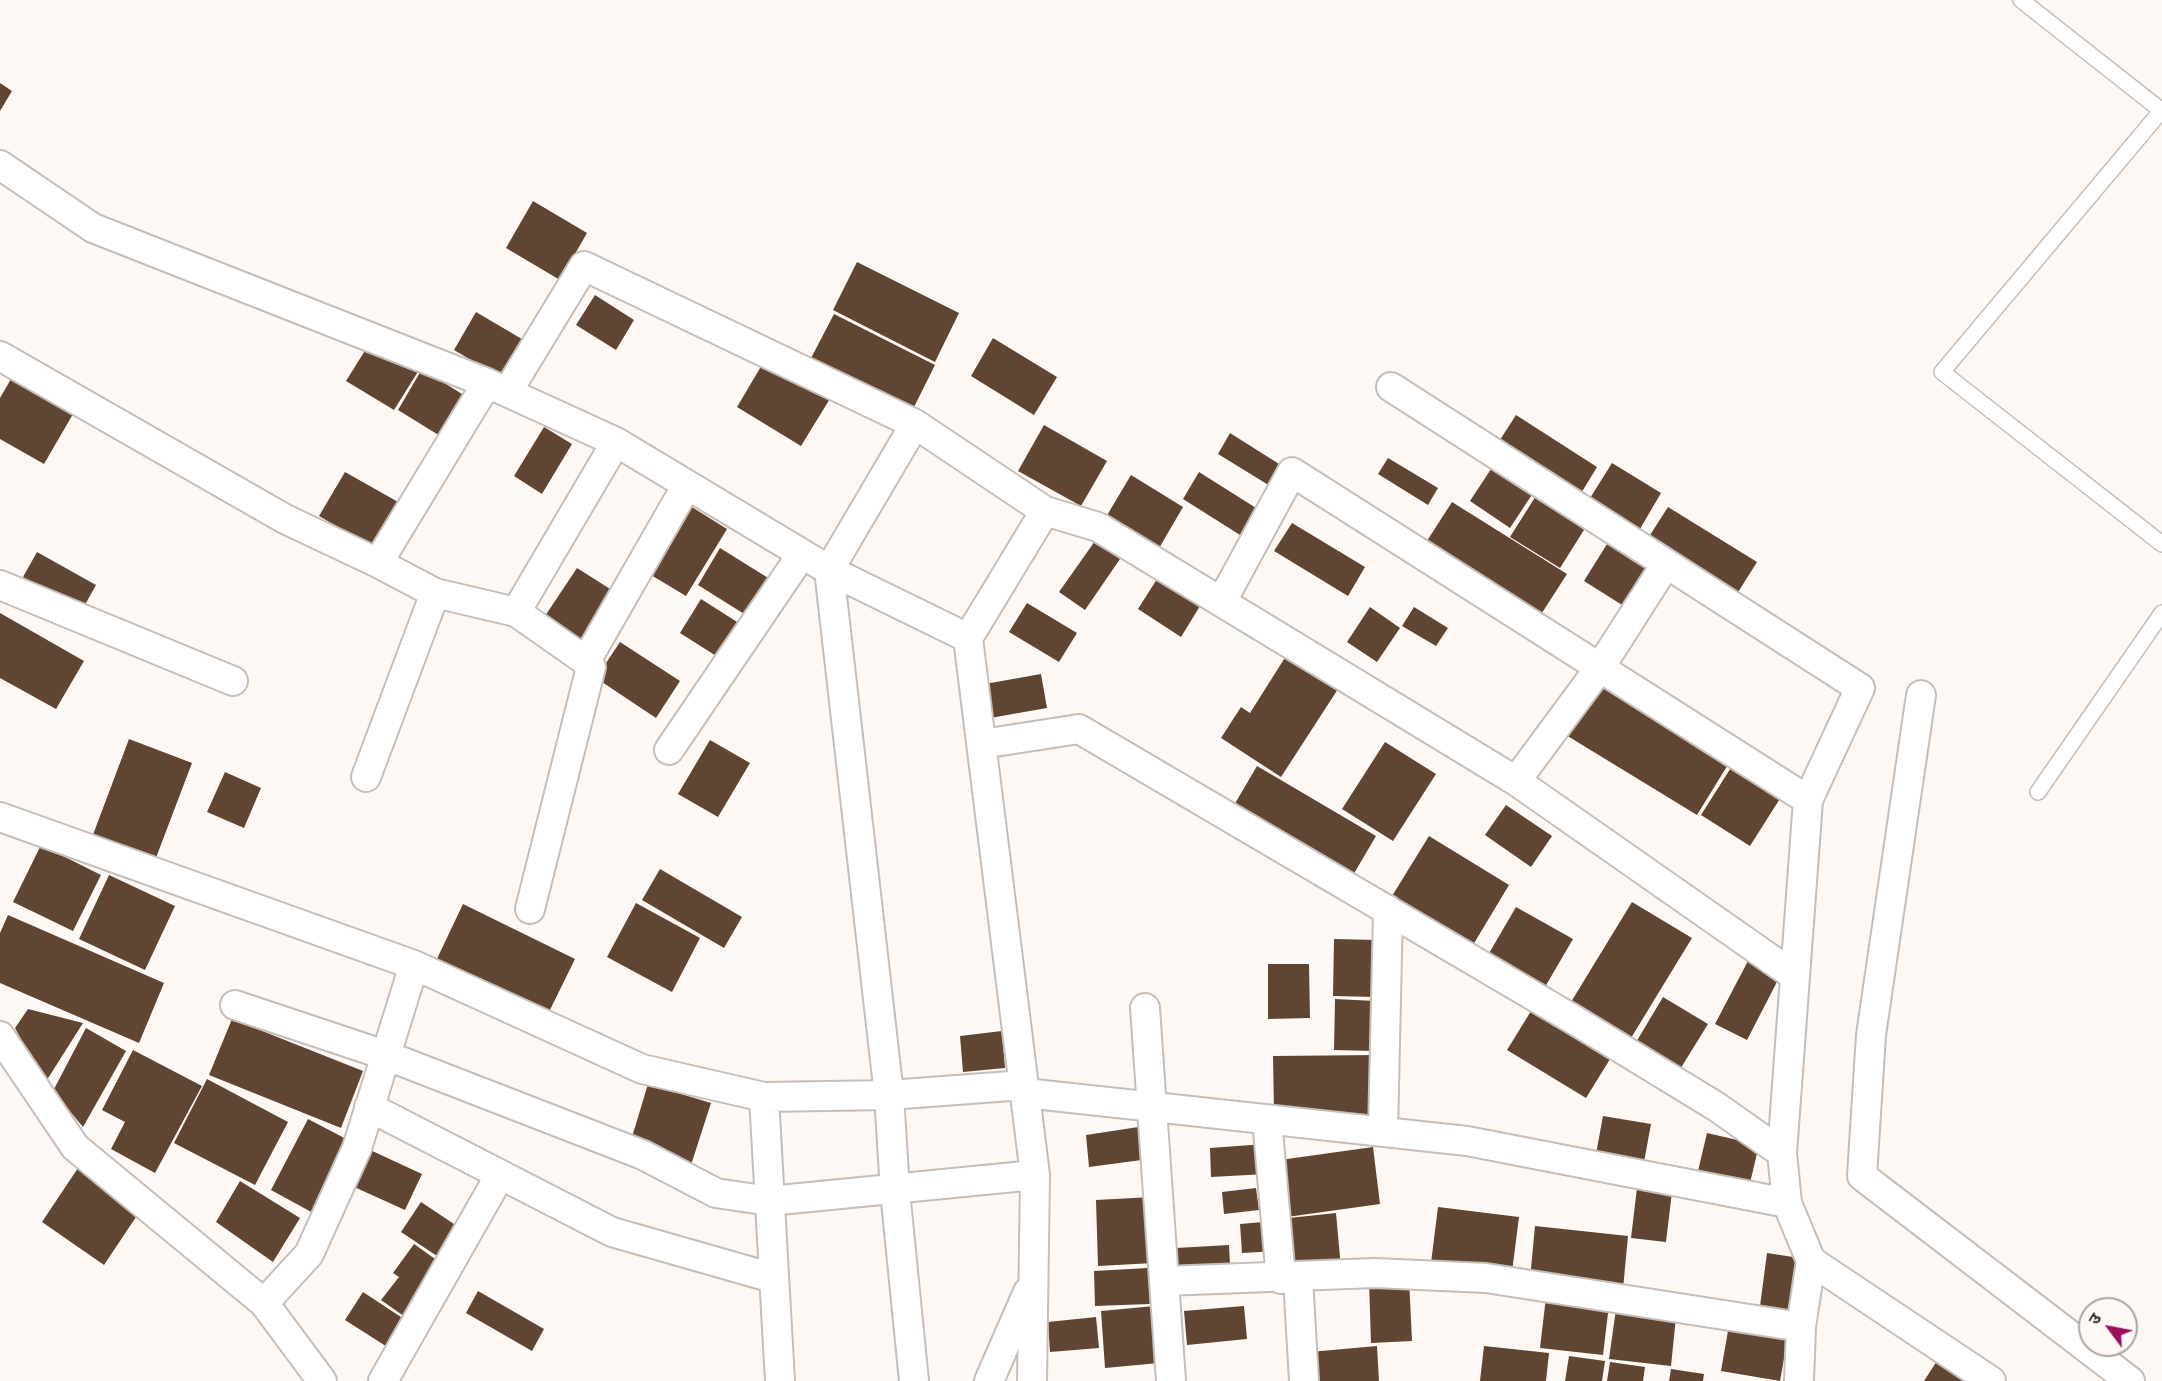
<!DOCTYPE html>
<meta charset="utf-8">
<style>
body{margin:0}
#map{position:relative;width:2162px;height:1381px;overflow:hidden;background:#fef8f4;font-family:Barlow,"Noto Sans Devanagari",sans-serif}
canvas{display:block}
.north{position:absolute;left:2078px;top:1297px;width:60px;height:60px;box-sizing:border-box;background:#fef8f4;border:2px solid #aaa5a2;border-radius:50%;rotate:302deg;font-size:16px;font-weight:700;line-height:24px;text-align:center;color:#2c2927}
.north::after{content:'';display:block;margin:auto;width:21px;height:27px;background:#9b0f5f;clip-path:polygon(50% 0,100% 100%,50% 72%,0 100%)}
</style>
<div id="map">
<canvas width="2162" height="1381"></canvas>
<div class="north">उ</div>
</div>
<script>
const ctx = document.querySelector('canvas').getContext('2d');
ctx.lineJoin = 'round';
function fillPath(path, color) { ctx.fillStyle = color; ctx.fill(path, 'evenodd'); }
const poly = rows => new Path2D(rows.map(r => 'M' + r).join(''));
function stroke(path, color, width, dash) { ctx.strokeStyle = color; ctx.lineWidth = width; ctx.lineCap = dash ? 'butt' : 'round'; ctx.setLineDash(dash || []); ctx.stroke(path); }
const building = poly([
 [0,83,12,91,0,111],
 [533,201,587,233,560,280,506,248],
 [857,262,959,313,935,362,833,310],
 [595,295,634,320,616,350,576,325],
 [476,312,527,342,505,380,454,350],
 [834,314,935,365,911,413,809,362],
 [993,338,1057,377,1034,415,971,376],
 [371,341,419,370,394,410,346,381],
 [766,358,831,397,801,446,737,407],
 [422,369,470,399,445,439,398,410],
 [11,379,73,414,44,464,0,439,0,398],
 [1516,415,1597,467,1580,495,1498,443],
 [1044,425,1107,461,1081,506,1018,471],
 [544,427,572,444,542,494,514,476],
 [1230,433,1287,469,1275,489,1218,454],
 [1388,458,1438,488,1428,505,1378,474],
 [1497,460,1537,487,1510,528,1470,501],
 [1612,463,1661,493,1637,534,1587,503],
 [345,472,407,507,381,552,319,516],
 [1199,472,1264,513,1248,540,1183,499],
 [1131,475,1183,507,1158,550,1106,517],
 [1539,491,1589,522,1560,568,1510,537],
 [1452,502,1567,574,1540,616,1425,544],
 [687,504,727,529,686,596,646,572],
 [1668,507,1757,562,1735,597,1645,543],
 [1292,523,1365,567,1348,596,1274,551],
 [1612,536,1659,566,1630,610,1584,581],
 [1095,541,1120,559,1085,610,1059,592],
 [720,548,773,581,749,617,698,585],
 [37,552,96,585,82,610,23,577],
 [577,568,618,594,586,643,545,616],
 [1157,579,1200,606,1181,637,1138,609],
 [701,599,745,627,721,659,680,633],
 [1027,603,1077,633,1059,662,1009,632],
 [1370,607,1400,628,1377,662,1347,642],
 [1414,607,1448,628,1436,646,1402,626],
 [0,613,84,661,56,709,0,678],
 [620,642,680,681,656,718,596,678],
 [1286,656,1338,689,1281,777,1221,738,1241,707,1250,713],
 [1041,674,1047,708,990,718,985,684],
 [1594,680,1729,763,1697,815,1561,732],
 [129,739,192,763,154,863,91,840],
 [710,740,750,763,718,817,678,794],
 [1385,742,1436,774,1393,841,1342,809],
 [1257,766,1376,836,1349,882,1230,812],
 [1732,766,1781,797,1750,846,1701,815],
 [225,772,261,788,244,828,207,812],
 [1506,805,1552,836,1531,867,1485,835],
 [1429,836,1509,885,1470,950,1389,901],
 [41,845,101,875,73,931,13,902],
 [660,869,742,917,724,948,642,900],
 [109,875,175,906,145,970,79,939],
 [1632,902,1692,938,1631,1038,1571,1002],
 [636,903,700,938,672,992,607,957],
 [463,904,575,959,546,1018,435,963],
 [1516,907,1573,939,1545,987,1488,955],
 [8,915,164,983,139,1043,0,983,0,933],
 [1334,939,1376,940,1375,997,1333,996],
 [1748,961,1779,978,1747,1040,1715,1024],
 [1268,964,1309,964,1310,1018,1268,1019],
 [1663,997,1708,1024,1679,1071,1635,1044],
 [1335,999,1375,1001,1374,1051,1334,1050],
 [1536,1003,1615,1051,1586,1098,1507,1050],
 [28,1009,83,1023,45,1083,15,1028],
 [232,1019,363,1071,341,1128,209,1075],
 [86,1028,126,1051,83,1127,53,1091],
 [1002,1031,1005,1068,963,1072,960,1036],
 [133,1050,202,1086,155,1173,111,1149,125,1122,102,1110],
 [1376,1055,1376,1114,1274,1114,1273,1056],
 [207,1079,288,1122,255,1185,174,1143],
 [648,1084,711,1103,691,1165,629,1147],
 [1603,1116,1651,1124,1644,1162,1596,1154],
 [308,1119,352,1142,315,1214,271,1190],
 [1145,1126,1149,1159,1089,1167,1086,1135],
 [1707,1133,1759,1145,1750,1183,1698,1171],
 [1265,1144,1266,1174,1211,1177,1210,1148],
 [1373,1147,1380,1204,1287,1217,1280,1160],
 [368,1149,422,1174,405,1210,352,1186],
 [78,1168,140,1211,104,1265,42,1222],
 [240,1181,300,1218,273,1262,216,1222],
 [1256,1188,1259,1210,1224,1214,1222,1192],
 [1637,1188,1672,1192,1666,1242,1631,1238],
 [1152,1197,1154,1263,1098,1266,1096,1200],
 [421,1202,466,1232,446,1262,401,1232],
 [1438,1207,1519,1217,1512,1272,1431,1263],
 [1336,1213,1341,1268,1295,1273,1289,1218],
 [1275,1221,1277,1251,1242,1253,1240,1224],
 [1535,1226,1628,1236,1623,1289,1530,1279],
 [414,1244,445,1266,408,1319,381,1300,399,1277,393,1273],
 [1229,1245,1230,1265,1177,1269,1176,1248],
 [1767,1253,1806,1259,1798,1311,1760,1306],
 [1148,1268,1150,1304,1095,1306,1094,1271],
 [1409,1279,1412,1341,1371,1343,1369,1281],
 [478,1291,544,1329,532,1351,466,1313],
 [363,1292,410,1323,392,1350,345,1320],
 [1546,1297,1609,1305,1603,1355,1540,1348],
 [1155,1306,1159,1363,1105,1368,1101,1311],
 [1244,1306,1247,1339,1187,1345,1184,1311],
 [1616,1309,1676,1317,1671,1366,1609,1359],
 [1096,1317,1099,1348,1050,1352,1048,1322],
 [1729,1325,1788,1336,1780,1381,1721,1371],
 [1377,1346,1379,1381,1312,1381,1310,1352],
 [1484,1346,1549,1353,1546,1381,1480,1381],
 [1944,1350,1990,1381,1924,1381],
 [1569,1356,1605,1361,1602,1381,1565,1381],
 [1610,1362,1645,1367,1643,1381,1607,1381],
 [1671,1369,1704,1374,1703,1381,1669,1381]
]);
const lane = poly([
 [2021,0,2162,111],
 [2162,110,1942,372,2162,544],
 [2038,792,2162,613]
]);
const street = poly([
 [0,165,93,228,487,383,616,442,829,570,968,638,1045,511],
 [0,356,285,519,378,563,435,593,516,612,586,661,591,667,530,909],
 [1391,387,1860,688,1808,800,1782,1153,1787,1203,1811,1261,1801,1327,1799,1381],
 [508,391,584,266,915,424,1045,511,1098,527,1516,781,1795,976],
 [378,563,487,383],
 [0,585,233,681],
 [1222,601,1292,472,1808,800],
 [516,612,616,442],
 [968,638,1035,1175,1032,1381],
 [586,661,687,485],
 [1921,695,1871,1035,1862,1176,2130,1381],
 [982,744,1079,729,1571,1018,1717,1107,1782,1153],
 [669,750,802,554],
 [366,777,435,593],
 [1516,781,1601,666,1666,564],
 [0,817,414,965,642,1069,764,1097,889,1095,1024,1085],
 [235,1005,385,1055,643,1155,716,1193,769,1201,1035,1175],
 [1145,1008,1171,1381],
 [0,1036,75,1147,264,1303,322,1381],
 [1025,1093,1467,1141,1787,1203],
 [764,1097,780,1381],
 [369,1107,612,1232,773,1278],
 [1267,1119,1281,1279],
 [1383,1132,1388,910],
 [1811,1261,1991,1381],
 [1298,1278,1304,1381],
 [1164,1281,1375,1273,1486,1278,1801,1327],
 [264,1303,309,1254,357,1148,414,965],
 [383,1381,500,1175],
 [914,1381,895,1191,889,1095,829,570,915,424],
 [989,1381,1028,1292]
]);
fillPath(building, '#5f4532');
stroke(lane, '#c5beb9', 18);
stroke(street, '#c5beb9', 32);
stroke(lane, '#fff', 15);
stroke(street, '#fff', 28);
</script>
